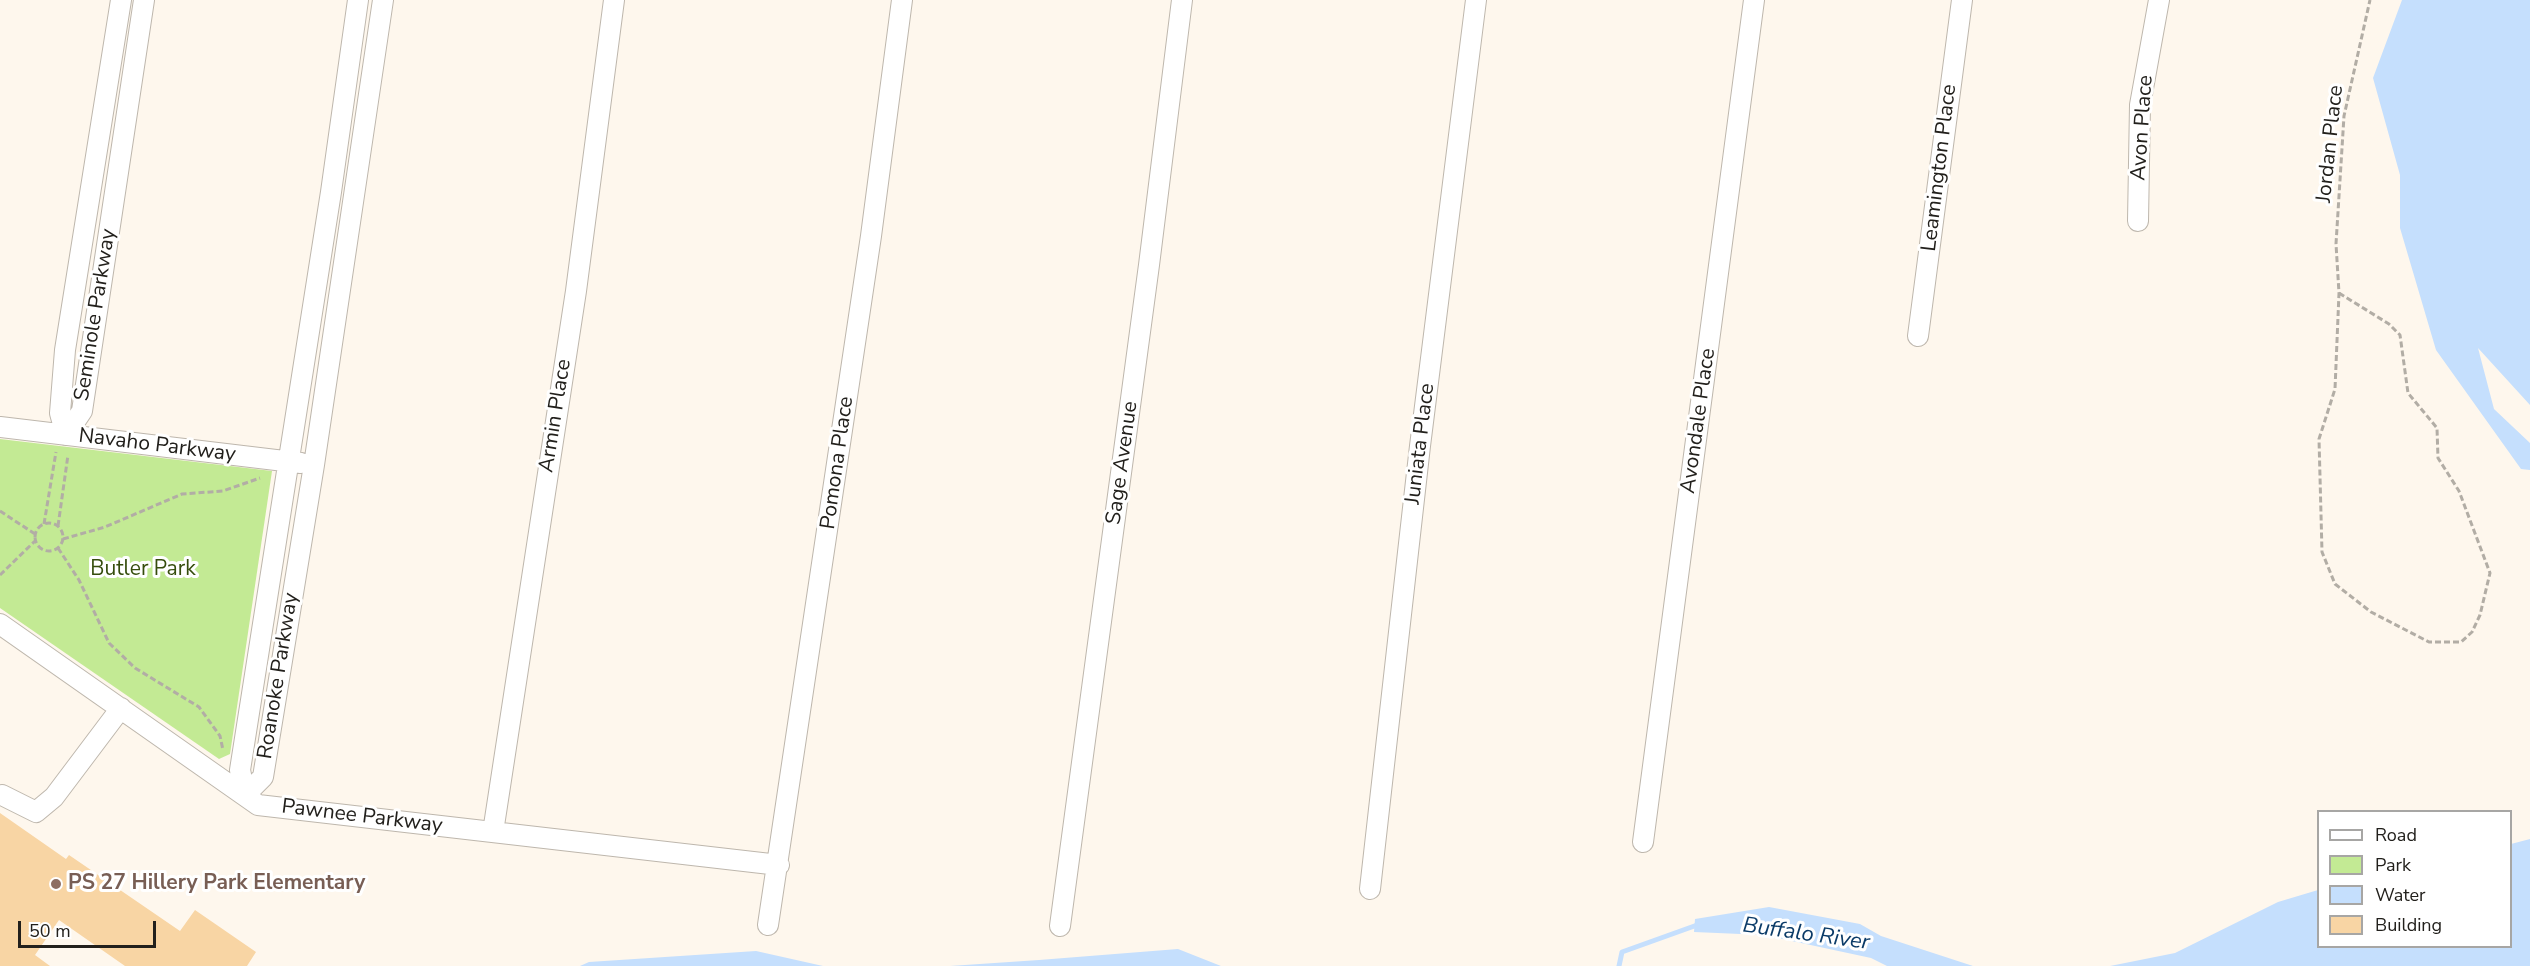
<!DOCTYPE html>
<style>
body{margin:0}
#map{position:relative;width:2530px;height:966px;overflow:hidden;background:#fef7ed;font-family:"Nunito Sans",sans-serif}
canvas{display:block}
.legend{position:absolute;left:2317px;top:810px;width:195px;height:138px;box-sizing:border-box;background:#fff;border:2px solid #a7a6a4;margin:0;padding:8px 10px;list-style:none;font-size:18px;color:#22201c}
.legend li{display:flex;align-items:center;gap:12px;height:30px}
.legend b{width:30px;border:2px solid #a7a6a4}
.scale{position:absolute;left:18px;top:921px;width:138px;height:27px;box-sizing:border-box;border:3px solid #22201c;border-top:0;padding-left:8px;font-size:18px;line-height:21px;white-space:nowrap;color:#22201c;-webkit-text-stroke:4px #fff;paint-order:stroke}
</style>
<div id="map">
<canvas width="2530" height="966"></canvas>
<ul class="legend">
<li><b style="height:8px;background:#fff"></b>Road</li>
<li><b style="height:16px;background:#c3ea94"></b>Park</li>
<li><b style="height:16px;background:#c5dffd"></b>Water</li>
<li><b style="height:16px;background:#f8d5a4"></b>Building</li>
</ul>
<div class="scale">50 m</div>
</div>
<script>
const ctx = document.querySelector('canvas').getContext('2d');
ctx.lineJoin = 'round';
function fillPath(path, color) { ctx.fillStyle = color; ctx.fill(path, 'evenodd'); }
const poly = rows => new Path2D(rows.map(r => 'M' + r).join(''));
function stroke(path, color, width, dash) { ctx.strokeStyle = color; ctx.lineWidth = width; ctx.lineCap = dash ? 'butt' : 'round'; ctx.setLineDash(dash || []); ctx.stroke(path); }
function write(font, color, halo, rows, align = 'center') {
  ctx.font = font + ' "Nunito Sans",sans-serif'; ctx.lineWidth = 6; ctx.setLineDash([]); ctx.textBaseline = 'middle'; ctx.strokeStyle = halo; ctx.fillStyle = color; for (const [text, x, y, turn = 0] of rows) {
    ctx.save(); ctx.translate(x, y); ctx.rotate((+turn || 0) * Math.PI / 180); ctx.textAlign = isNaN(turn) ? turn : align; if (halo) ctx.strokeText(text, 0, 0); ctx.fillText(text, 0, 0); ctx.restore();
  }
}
const green = poly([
 [0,439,272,471,230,754,219,759,0,608]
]);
const water = poly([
 [2402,0,2530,0,2530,405,2478,348,2494,409,2530,443,2530,470,2521,469,2436,350,2400,228,2400,175,2373,78],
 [2530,839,2530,966,2110,966,2175,953,2278,902,2318,890,2318,946,2510,946,2511,844],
 [1769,907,1860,924,1881,936,1973,966,1887,966,1871,958,1764,935,1694,932,1695,919],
 [1178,949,1221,966,950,966,1039,960],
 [756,951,823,966,580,966,589,962]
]);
const stream = poly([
 [1619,966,1622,952,1700,924]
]);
const building = poly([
 [0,813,66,859,69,855,180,931,195,910,256,952,247,966,125,966,59,920,35,955,50,966,0,966]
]);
const path = poly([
 [2339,293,2389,324,2400,335,2408,393,2437,428,2438,458,2459,491,2490,573,2480,615,2472,632,2461,642,2429,642,2371,612,2335,584,2322,552,2319,439,2335,389,2339,293,2336,244,2344,116,2370,0],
 [0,511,35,534],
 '35 537a14 14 0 1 1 28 0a14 14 0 1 1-28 0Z',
 [44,524,56,452],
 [58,526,68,455],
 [63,539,105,527,182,494,223,491,260,478],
 [58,548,79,580,109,643,135,668,199,707,220,736,223,750],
 [0,575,35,541]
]);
const minor = poly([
 [2138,221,2140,105,2159,0],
 [1918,336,1962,0],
 [0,427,301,463],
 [66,435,82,411,144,0],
 [66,435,60,413,65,350,121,0],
 [0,624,258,805,779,865],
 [2,795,36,812,54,797,121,708],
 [245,795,263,777,314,465,383,0],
 [245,795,240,770,331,192,358,0],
 [493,832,576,291,614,0],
 [1643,842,1754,0],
 [1370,889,1420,446,1476,0],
 [768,925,871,236,902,0],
 [1060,926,1149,265,1182,0]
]);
const markers = [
 [56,884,6,"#8d6e63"]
];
const streetNames = [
 ["Avon Place",2143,128,-86],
 ["Jordan Place",2331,144,-84],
 ["Leamington Place",1940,168,-83],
 ["Seminole Parkway",96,315,-81],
 ["Armin Place",556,416,-81],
 ["Avondale Place",1699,421,-82],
 ["Juniata Place",1421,444,-83],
 ["Navaho Parkway",157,446,7],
 ["Pomona Place",838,463,-82],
 ["Sage Avenue",1123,463,-82],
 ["Roanoke Parkway",279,676,-81],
 ["Pawnee Parkway",362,817,7]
];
const parkNames = [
 ["Butler Park",143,570]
];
const educationNames = [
 ["PS 27 Hillery Park Elementary",68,884]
];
const waterNames = [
 ["Buffalo River",1806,935,8]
];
fillPath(green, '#c3ea94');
fillPath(water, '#c5dffd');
stroke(stream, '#c5dffd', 5);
fillPath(building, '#f8d5a4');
stroke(minor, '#beb7ad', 22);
stroke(path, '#b2ada5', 3, [6, 3]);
stroke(minor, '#fff', 20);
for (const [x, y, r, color] of markers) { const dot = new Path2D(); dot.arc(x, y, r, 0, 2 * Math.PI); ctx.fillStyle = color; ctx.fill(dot); stroke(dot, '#fff', 2); }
write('21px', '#22201c', '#fff', streetNames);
write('21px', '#354d0c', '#fff', parkNames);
write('bold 21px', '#785e54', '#fff', educationNames, 'left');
write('italic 22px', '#0b3b68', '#fff', waterNames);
</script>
